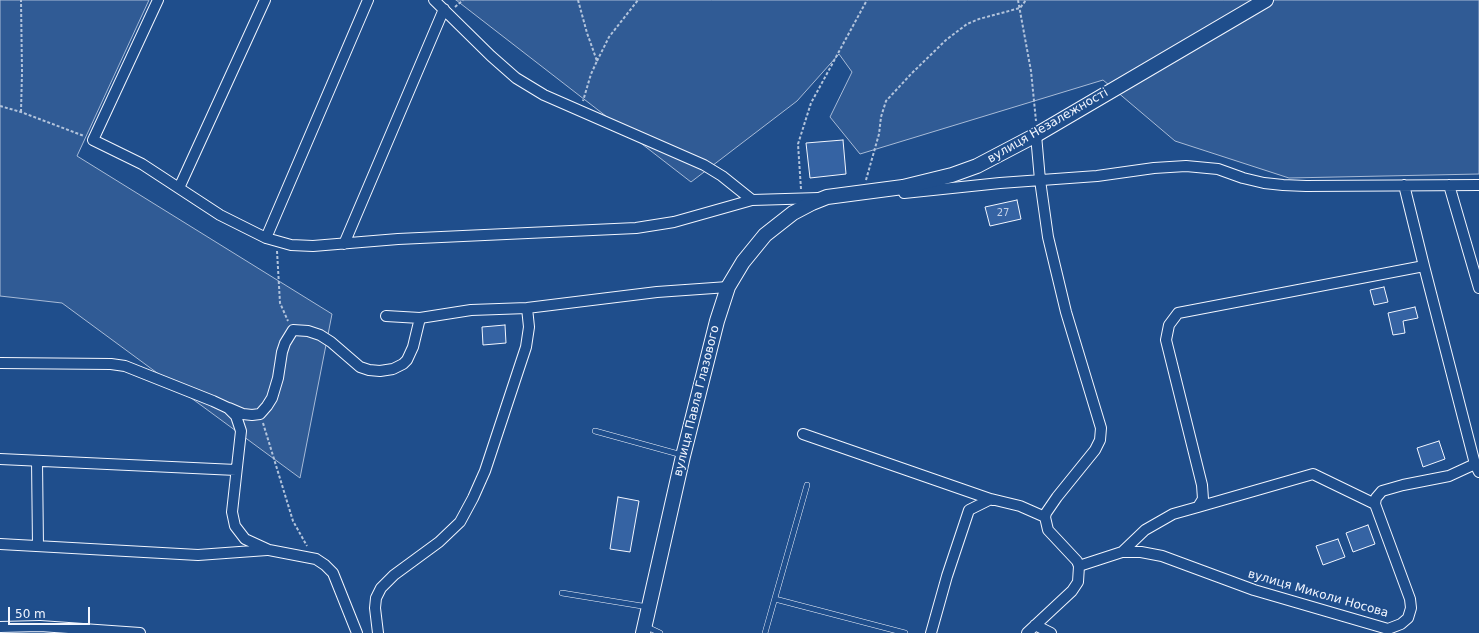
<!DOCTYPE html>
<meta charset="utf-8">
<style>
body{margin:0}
#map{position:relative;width:1479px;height:633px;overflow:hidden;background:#1f4e8c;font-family:"DejaVu Sans",sans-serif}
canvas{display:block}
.scale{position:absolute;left:8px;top:607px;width:82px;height:18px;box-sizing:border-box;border:2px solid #f2f6ff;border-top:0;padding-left:5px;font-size:12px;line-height:14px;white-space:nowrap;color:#f2f6ff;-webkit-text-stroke:3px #1f4e8c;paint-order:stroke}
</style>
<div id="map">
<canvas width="1479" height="633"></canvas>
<div class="scale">50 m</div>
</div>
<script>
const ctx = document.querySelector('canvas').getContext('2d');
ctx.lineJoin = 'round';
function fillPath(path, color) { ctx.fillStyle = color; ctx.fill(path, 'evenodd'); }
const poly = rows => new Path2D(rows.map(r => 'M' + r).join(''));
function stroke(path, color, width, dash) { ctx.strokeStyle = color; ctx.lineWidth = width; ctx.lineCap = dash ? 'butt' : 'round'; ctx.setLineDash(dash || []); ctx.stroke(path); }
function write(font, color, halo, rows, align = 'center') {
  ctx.font = font + ' "DejaVu Sans",sans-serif'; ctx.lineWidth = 3; ctx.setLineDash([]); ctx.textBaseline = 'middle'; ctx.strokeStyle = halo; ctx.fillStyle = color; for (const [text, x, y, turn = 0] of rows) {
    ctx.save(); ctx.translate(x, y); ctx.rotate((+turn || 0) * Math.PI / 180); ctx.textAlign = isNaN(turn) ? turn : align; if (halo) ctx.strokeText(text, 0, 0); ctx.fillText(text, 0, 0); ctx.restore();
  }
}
const built = poly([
 [0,0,149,0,77,156,332,314,300,478,62,303,0,296,0,0],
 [456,0,1479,0,1479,174,1289,178,1175,141,1103,80,860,154,830,117,852,72,839,54,797,101,691,182,456,0]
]);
const building = poly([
 [843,140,846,174,810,178,806,143,843,140],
 [1017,200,1021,219,990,226,985,207,1017,200],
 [1384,287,1388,302,1374,305,1370,290,1384,287],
 [1415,307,1418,318,1403,321,1405,333,1393,335,1388,313,1415,307],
 [505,325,506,343,483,345,482,327,505,325],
 [1439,441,1445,459,1423,467,1417,448,1439,441],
 [618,497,639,501,630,552,610,549,618,497],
 [1368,525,1375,544,1353,552,1346,533,1368,525],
 [1338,539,1345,557,1323,565,1316,546,1338,539]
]);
const path = poly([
 [578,0,587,33,597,61,591,74,583,101],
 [1018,0,1031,71,1036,121],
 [455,7,463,0],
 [597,61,609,37,638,0],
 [0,106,21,112,84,136],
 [21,112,22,72,21,0],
 [866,180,879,134,881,117,886,101,912,73,946,40,967,24,979,19,1020,8,1026,0],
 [801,189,798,144,811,103,867,0],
 [277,251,280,303,288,321],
 [263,423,293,521,307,546]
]);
const lane = poly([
 [595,431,682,455],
 [562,593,648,607],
 [775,599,905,633],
 [645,626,660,633],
 [765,633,807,485]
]);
const street = poly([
 [158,0,93,140,142,164,220,215,266,238,291,245,313,246,398,239,636,228,674,222,752,200,819,198],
 [434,0,491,56,516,78,544,95,704,165,722,176,752,200],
 [1449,185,1479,288],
 [179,188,265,0],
 [904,193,1000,183,1097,176,1154,168,1186,166,1218,169,1243,178,1264,183,1283,185,1306,186,1479,185],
 [266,238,368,0],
 [344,244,444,9],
 [1424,266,1475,464],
 [386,316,420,318,471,310,527,308,657,292,728,287],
 [0,363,111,364,125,366,213,401,228,408,236,416,241,431,232,512,235,526,245,539,269,550,316,559,325,565,333,573,357,633],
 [229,408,243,414,252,415,260,414,267,406,272,398,278,378,282,352,285,343,293,330,308,331,320,335,331,342,360,367,369,370,380,371,393,369,403,364,407,360,413,347,420,318],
 [803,434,993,500],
 [0,459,236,470],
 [37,461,38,546],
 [1198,507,1313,474,1375,504],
 [0,544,198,555,267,550],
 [1122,552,1145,530,1173,514,1198,507,1203,499,1202,485,1166,340,1169,325,1178,313,1424,266,1404,185],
 [1079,566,1122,552,1141,552,1162,556,1254,590,1388,629,1401,624,1408,618,1411,608,1410,599,1375,504,1376,498,1382,491,1403,485,1449,476,1475,464,1479,472],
 [1035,625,1051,633],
 [0,627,40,626,140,633],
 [378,633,375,608,376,598,381,588,394,575,439,542,460,522,473,498,485,471,526,347,529,327,527,308],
 [931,633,947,576,969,510,991,499,1020,506,1045,517],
 [1027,633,1072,591,1078,582,1079,566,1077,561,1048,530,1045,517,1046,513,1057,497,1095,450,1100,440,1101,428,1066,312,1048,237,1040,180,1036,135]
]);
const secondary = poly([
 [643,633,683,456,717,321,728,287,743,262,765,235,793,213,812,203,827,197,903,187,952,175,977,166,1036,135,1266,0]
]);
const numberNames = [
 ["27",1003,213]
];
const streetNames = [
 ["вулиця Незалежності",1048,126,-30],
 ["вулиця Павла Глазового",697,401,-76],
 ["вулиця Миколи Носова",1318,594,16]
];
fillPath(built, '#305b95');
stroke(built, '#a8bbd7', 1);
fillPath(building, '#3563a3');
stroke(building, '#f2f6ff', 1);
stroke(lane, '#f2f6ff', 6);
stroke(street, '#f2f6ff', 12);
stroke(secondary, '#f2f6ff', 16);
stroke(path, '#b3c4dc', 2, [3, 2]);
stroke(lane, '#1f4e8c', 5);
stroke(street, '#1f4e8c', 10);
stroke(secondary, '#1f4e8c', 14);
write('10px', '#c3d1e8', null, numberNames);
write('12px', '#f2f6ff', '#1f4e8c', streetNames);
</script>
